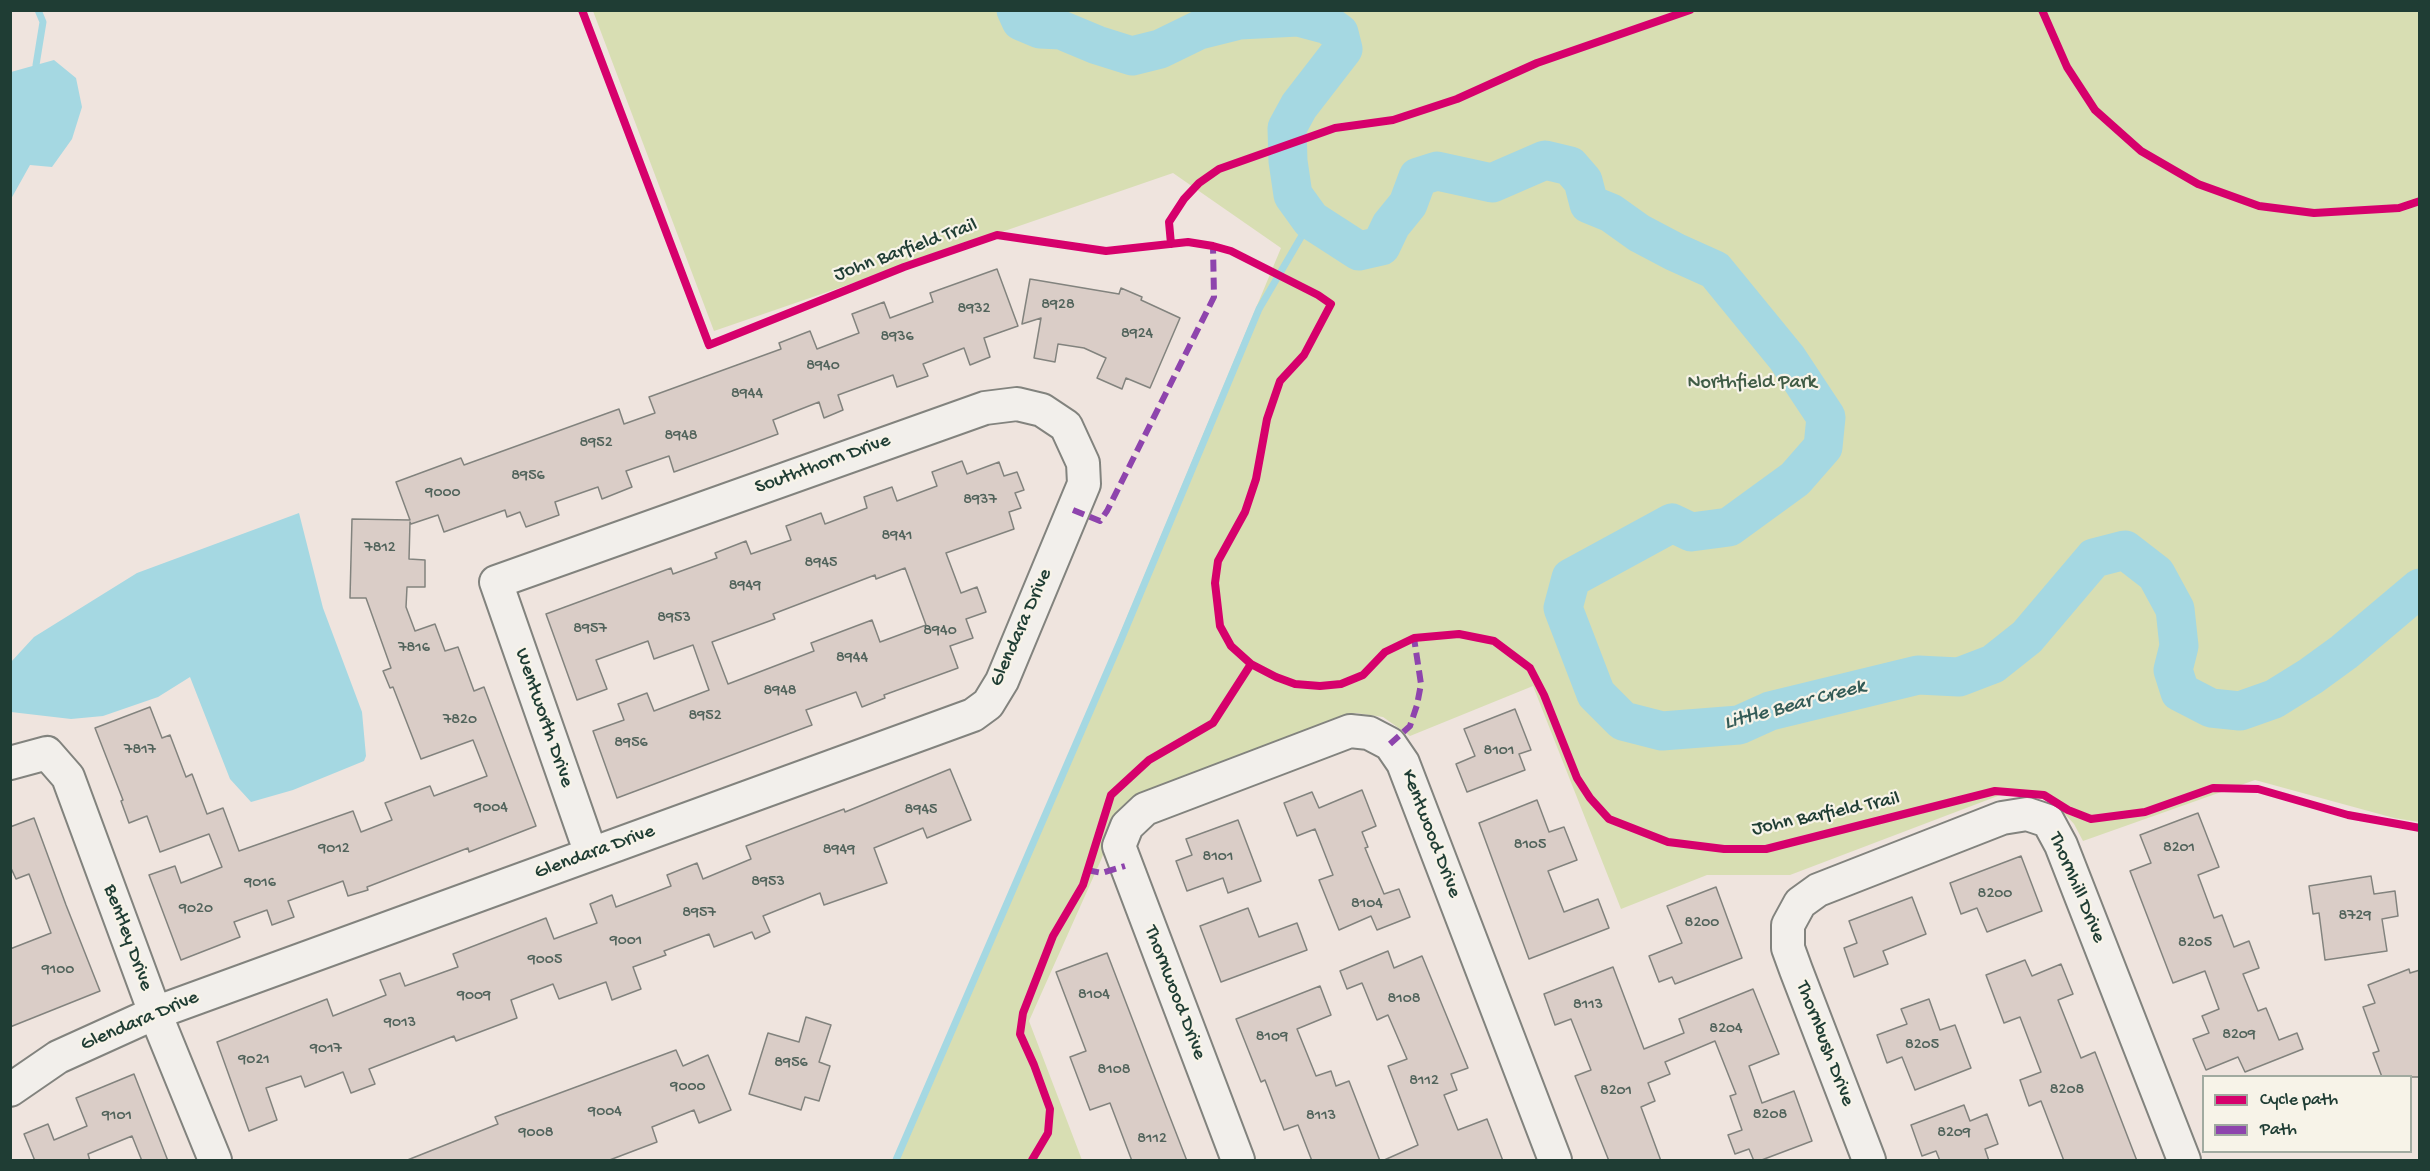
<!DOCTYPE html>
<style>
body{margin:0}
#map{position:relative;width:2430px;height:1171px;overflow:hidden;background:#efe4de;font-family:"Gochi Hand",sans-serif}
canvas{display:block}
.frame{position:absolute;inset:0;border:12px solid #1f3d34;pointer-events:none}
.legend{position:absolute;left:2202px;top:1075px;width:210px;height:78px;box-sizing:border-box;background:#f7f3e8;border:2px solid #a1aaa0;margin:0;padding:8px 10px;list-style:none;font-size:18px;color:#1f3d34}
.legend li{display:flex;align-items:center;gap:12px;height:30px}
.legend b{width:30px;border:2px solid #a1aaa0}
</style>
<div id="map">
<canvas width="2430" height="1171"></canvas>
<div class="frame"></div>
<ul class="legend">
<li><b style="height:8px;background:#d6006c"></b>Cycle path</li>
<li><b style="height:8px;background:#8e44ad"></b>Path</li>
</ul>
</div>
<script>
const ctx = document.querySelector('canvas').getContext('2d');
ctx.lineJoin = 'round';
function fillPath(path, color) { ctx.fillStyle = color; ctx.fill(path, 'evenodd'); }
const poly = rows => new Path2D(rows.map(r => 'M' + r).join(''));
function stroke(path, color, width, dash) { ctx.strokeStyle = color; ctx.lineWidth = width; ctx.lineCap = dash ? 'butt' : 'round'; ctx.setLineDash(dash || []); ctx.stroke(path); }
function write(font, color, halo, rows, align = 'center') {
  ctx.font = font + ' "Gochi Hand",sans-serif'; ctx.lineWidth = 4.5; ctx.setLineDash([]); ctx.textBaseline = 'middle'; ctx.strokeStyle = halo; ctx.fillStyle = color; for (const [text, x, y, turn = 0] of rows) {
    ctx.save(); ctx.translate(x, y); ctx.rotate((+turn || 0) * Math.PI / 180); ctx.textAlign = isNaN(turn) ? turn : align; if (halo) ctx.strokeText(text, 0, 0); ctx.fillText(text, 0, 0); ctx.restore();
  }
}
const green = poly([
 [593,11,2419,11,2419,822,2394,818,2255,780,2083,841,2074,824,2062,811,2047,799,2021,794,2003,794,1790,875,1707,875,1621,909,1533,686,1410,736,1383,717,1356,713,1136,795,1118,815,1101,860,1029,1021,1082,1160,895,1160,1034,840,1281,248,1173,173,714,331]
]);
const water = poly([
 [54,60,76,78,82,107,72,139,52,167,30,165,11,199,11,72],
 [299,513,323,608,362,712,366,756,364,761,293,790,251,802,230,779,190,677,158,697,103,716,71,719,11,712,11,662,34,637,137,573]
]);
const stream = poly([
 [36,65,43,22,38,10],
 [896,1160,1120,642,1259,309,1311,220]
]);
const river = poly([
 [1016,10,1021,21,1040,29,1061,30,1097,45,1132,56,1160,49,1199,30,1239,20,1298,17,1328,25,1339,33,1343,49,1299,106,1287,128,1288,161,1293,195,1311,220,1359,251,1381,246,1391,225,1408,204,1418,177,1437,171,1492,183,1545,160,1570,166,1583,181,1589,204,1611,213,1639,233,1675,252,1715,270,1787,358,1826,417,1823,447,1795,479,1729,527,1691,532,1672,523,1571,578,1563,608,1596,694,1623,721,1662,731,1739,725,1770,711,1918,675,1959,677,1993,664,2027,637,2094,558,2125,550,2156,574,2175,609,2179,646,2173,670,2180,692,2211,708,2240,711,2274,699,2311,676,2344,652,2420,588]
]);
const building = poly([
 [997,269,1018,326,984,338,990,357,970,365,964,348,923,364,928,376,897,387,893,375,838,395,843,410,824,418,819,402,773,420,778,434,732,451,674,472,669,456,626,471,632,487,602,499,598,487,555,502,559,515,526,527,520,512,507,517,505,510,444,532,438,515,411,524,410,522,409,559,425,560,425,587,407,587,406,607,415,631,435,624,445,651,458,647,474,691,484,687,536,826,469,852,468,848,367,887,368,890,348,896,343,881,288,901,294,917,272,925,267,910,234,922,240,937,181,960,149,875,175,866,181,883,222,867,209,834,160,852,147,816,129,823,121,801,123,800,95,728,150,707,162,738,170,735,186,777,192,774,207,814,223,808,239,851,353,811,361,832,392,820,385,803,430,786,434,796,487,776,473,740,421,759,393,687,390,688,383,671,391,668,366,598,350,598,352,519,410,520,396,482,461,458,464,465,619,409,624,424,655,413,649,397,781,349,779,343,810,331,817,349,859,333,852,314,884,302,890,318,933,302,930,293,997,269],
 [1030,279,1119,294,1121,288,1142,297,1141,300,1180,318,1150,388,1126,378,1122,389,1097,378,1106,358,1084,348,1058,344,1055,362,1034,358,1041,318,1022,324,1030,279],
 [962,461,967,474,999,462,1004,476,1017,472,1024,490,1015,493,1021,508,1009,512,1014,529,946,553,961,593,977,587,986,612,966,619,973,638,950,646,958,668,884,695,885,698,862,707,856,692,806,710,812,725,617,798,593,731,624,720,618,704,647,693,654,711,709,690,693,645,654,659,648,641,596,660,607,689,577,700,546,614,671,568,673,574,717,558,715,553,746,541,751,554,791,540,786,526,821,513,825,524,867,508,864,497,892,487,897,501,937,486,932,472,962,461],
 [905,568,926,625,880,642,872,620,811,643,814,651,728,684,712,642,775,619,773,614,875,575,876,579,905,568],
 [1515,709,1531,750,1519,754,1525,770,1467,792,1456,764,1475,756,1464,729,1515,709],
 [950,769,971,820,927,838,923,828,874,848,887,883,824,905,820,893,763,916,770,932,755,939,752,932,714,947,709,934,664,951,666,955,633,967,641,989,612,1000,606,982,559,999,553,984,511,1000,517,1018,456,1041,454,1036,369,1069,375,1084,351,1093,343,1072,305,1087,301,1076,266,1088,277,1120,249,1131,217,1042,327,999,333,1016,386,995,380,980,400,973,405,986,458,967,453,954,546,918,554,939,597,923,590,904,612,895,616,907,671,886,667,875,697,863,703,879,751,859,746,846,844,809,845,812,950,769],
 [1362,790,1376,826,1362,832,1368,847,1365,848,1384,894,1399,889,1410,917,1377,930,1371,916,1339,930,1319,880,1333,875,1315,829,1297,836,1284,803,1312,792,1319,808,1362,790],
 [1537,800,1549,832,1564,827,1577,860,1548,871,1564,912,1598,899,1609,928,1529,959,1479,823,1537,800],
 [2198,813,2219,867,2198,875,2214,918,2222,915,2234,947,2249,941,2259,968,2243,974,2258,1011,2266,1008,2279,1040,2297,1033,2303,1049,2245,1072,2238,1057,2206,1070,2193,1039,2209,1033,2202,1016,2219,1009,2205,971,2173,983,2130,871,2151,863,2140,835,2198,813],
 [34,818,66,905,100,991,10,1027,10,949,51,933,29,874,16,879,10,866,10,827,34,818],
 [1238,820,1261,881,1228,893,1223,878,1187,891,1176,861,1192,855,1186,839,1238,820],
 [2021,856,2042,911,1987,932,1977,908,1961,914,1950,883,2021,856],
 [2371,876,2374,894,2395,891,2398,916,2382,919,2387,951,2325,960,2319,913,2313,914,2309,886,2371,876],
 [1716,887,1742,958,1675,984,1672,977,1659,982,1649,956,1682,943,1667,906,1716,887],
 [1912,897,1926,934,1883,951,1888,964,1854,977,1844,948,1857,943,1849,921,1912,897],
 [1248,908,1259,937,1297,923,1307,950,1221,982,1200,926,1248,908],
 [1388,951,1394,968,1422,956,1468,1068,1451,1074,1457,1090,1444,1095,1458,1130,1487,1119,1503,1161,1382,1161,1418,1145,1388,1066,1407,1059,1388,1015,1377,1020,1362,983,1347,989,1340,971,1388,951],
 [1107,953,1166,1107,1187,1161,1132,1161,1110,1103,1090,1110,1070,1057,1086,1051,1056,972,1107,953],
 [2025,960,2032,976,2061,964,2073,994,2058,1000,2081,1058,2095,1052,2137,1161,2064,1161,2041,1101,2029,1106,2020,1080,2041,1072,2020,1017,2004,1023,1986,975,2025,960],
 [1613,967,1644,1049,1684,1033,1679,1019,1753,989,1779,1054,1749,1066,1762,1103,1794,1091,1812,1141,1759,1161,1754,1161,1749,1149,1735,1154,1728,1135,1742,1130,1730,1096,1736,1094,1715,1041,1665,1062,1670,1074,1648,1083,1655,1101,1641,1107,1661,1161,1609,1161,1575,1076,1591,1070,1571,1019,1555,1025,1544,994,1613,967],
 [2409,969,2410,973,2420,970,2420,1077,2382,1077,2373,1053,2379,1051,2363,1007,2375,1003,2368,985,2409,969],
 [1320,986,1331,1015,1297,1029,1316,1076,1331,1071,1336,1086,1349,1081,1380,1161,1312,1161,1298,1125,1284,1130,1265,1080,1261,1082,1236,1019,1320,986],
 [1929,999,1940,1030,1955,1025,1971,1068,1915,1090,1902,1057,1887,1063,1877,1035,1907,1024,1901,1009,1929,999],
 [806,1017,831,1025,819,1062,830,1066,819,1101,805,1097,801,1110,749,1094,768,1033,799,1042,806,1017],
 [676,1050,683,1066,708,1055,731,1110,699,1123,694,1110,652,1127,657,1142,607,1161,405,1161,498,1124,495,1117,676,1050],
 [134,1074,168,1161,142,1161,132,1136,88,1154,90,1161,35,1161,24,1134,48,1124,54,1140,87,1126,76,1098,134,1074],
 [1964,1105,1970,1121,1987,1114,1998,1144,1985,1149,1989,1161,1940,1161,1936,1151,1922,1156,1911,1125,1964,1105]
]);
const minor = poly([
 [10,763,47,753,68,777,155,1013,215,1160],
 [10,1090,58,1057,155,1013,973,715,988,704,1002,681,1084,484,1083,463,1066,426,1042,410,1017,404,985,408,496,582,591,854],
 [1238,1160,1119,846,1127,826,1145,809,1350,731,1369,733,1390,744,1403,763,1555,1160],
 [1869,1160,1796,970,1788,948,1788,925,1800,903,1818,890,2002,818,2027,814,2048,821,2061,845,2184,1160]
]);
const quiet = poly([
 [1073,510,1100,521,1107,511,1214,297,1213,246],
 [1390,744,1410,726,1417,705,1421,684,1414,638],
 [1087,870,1102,873,1125,866]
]);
const cycleway = poly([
 [582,10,709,345,904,267,997,235,1106,251,1188,242,1213,246,1231,251,1318,295,1331,304,1304,355,1280,381,1267,419,1256,479,1245,512,1218,561,1215,583,1220,626,1231,646,1251,664,1276,677,1295,684,1320,686,1341,684,1363,675,1385,652,1414,638,1459,634,1494,641,1530,668,1544,695,1577,778,1590,798,1609,819,1668,842,1724,849,1766,849,1995,791,2044,795,2068,810,2091,819,2145,812,2213,788,2258,789,2348,815,2420,828],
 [2042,10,2067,67,2095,110,2141,151,2198,184,2259,206,2314,213,2399,208,2420,201],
 [1171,244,1169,222,1184,199,1199,183,1219,169,1335,128,1393,120,1457,99,1537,63,1690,10],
 [1032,1160,1048,1133,1050,1109,1034,1065,1020,1034,1023,1013,1053,936,1083,885,1111,795,1149,760,1213,723,1251,664]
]);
const numberNames = [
 ["8928",1058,306],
 ["8932",974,310],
 ["8924",1137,335],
 ["8936",897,338],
 ["8940",823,367],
 ["8944",747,395],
 ["8948",681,437],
 ["8952",596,444],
 ["8956",528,477],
 ["9000",443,494],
 ["8937",980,501],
 ["8941",897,537],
 ["7812",380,549],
 ["8945",821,564],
 ["8949",745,587],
 ["8953",674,619],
 ["8957",590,630],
 ["8940",940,632],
 ["7816",414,649],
 ["8944",852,659],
 ["8948",780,692],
 ["8952",705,717],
 ["7820",460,721],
 ["8956",631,744],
 ["7817",140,751],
 ["8101",1499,752],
 ["9004",491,809],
 ["8945",921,811],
 ["8105",1530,846],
 ["8201",2179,849],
 ["9012",334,850],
 ["8949",839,851],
 ["8101",1218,858],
 ["8953",768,883],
 ["9016",260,884],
 ["8200",1995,895],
 ["8104",1367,905],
 ["9020",196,910],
 ["8957",699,914],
 ["8729",2355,917],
 ["8200",1702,924],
 ["9001",626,942],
 ["8205",2195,944],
 ["9005",545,961],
 ["9100",58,971],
 ["8104",1094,996],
 ["9009",474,997],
 ["8108",1404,1000],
 ["8113",1588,1006],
 ["9013",400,1024],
 ["8204",1726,1030],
 ["8209",2239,1036],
 ["8109",1272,1038],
 ["8205",1922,1046],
 ["9017",326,1050],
 ["9021",254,1061],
 ["8956",791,1064],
 ["8108",1114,1071],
 ["8112",1424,1082],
 ["9000",688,1088],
 ["8208",2067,1091],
 ["8201",1616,1092],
 ["9004",605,1113],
 ["8208",1770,1116],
 ["9101",117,1117],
 ["8113",1321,1117],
 ["9008",536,1134],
 ["8209",1954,1134],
 ["8112",1152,1140]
];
const streetNames = [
 ["John Barfield Trail",906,251,-20],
 ["Souththorn Drive",823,465,-20],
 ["Glendara Drive",1022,628,-66],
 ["Wentworth Drive",543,718,71],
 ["John Barfield Trail",1826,815,-12],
 ["Kentwood Drive",1430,834,69],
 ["Glendara Drive",595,853,-20],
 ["Thornhill Drive",2076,888,67],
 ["Bentley Drive",127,938,70],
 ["Thornwood Drive",1174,993,69],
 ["Glendara Drive",140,1022,-23],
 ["Thornbush Drive",1824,1044,69]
];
const parkNames = [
 ["Northfield Park",1752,384]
];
const waterNames = [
 ["Little Bear Creek",1795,706,-15]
];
fillPath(green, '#d8deb3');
fillPath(water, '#a5d8e2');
stroke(stream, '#a5d8e2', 7);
stroke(river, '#a5d8e2', 39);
fillPath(building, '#dacdc7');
stroke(building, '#82837e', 1.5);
stroke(minor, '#82837e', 36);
stroke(minor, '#f2efeb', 32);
stroke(quiet, '#8e44ad', 6, [12, 6]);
stroke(cycleway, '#d6006c', 8);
write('16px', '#51635b', null, numberNames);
write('20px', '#1f3d34', '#f7f3e8', streetNames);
write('20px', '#405c46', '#f7f3e8', parkNames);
write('italic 21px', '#335b57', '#f7f3e8', waterNames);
</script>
